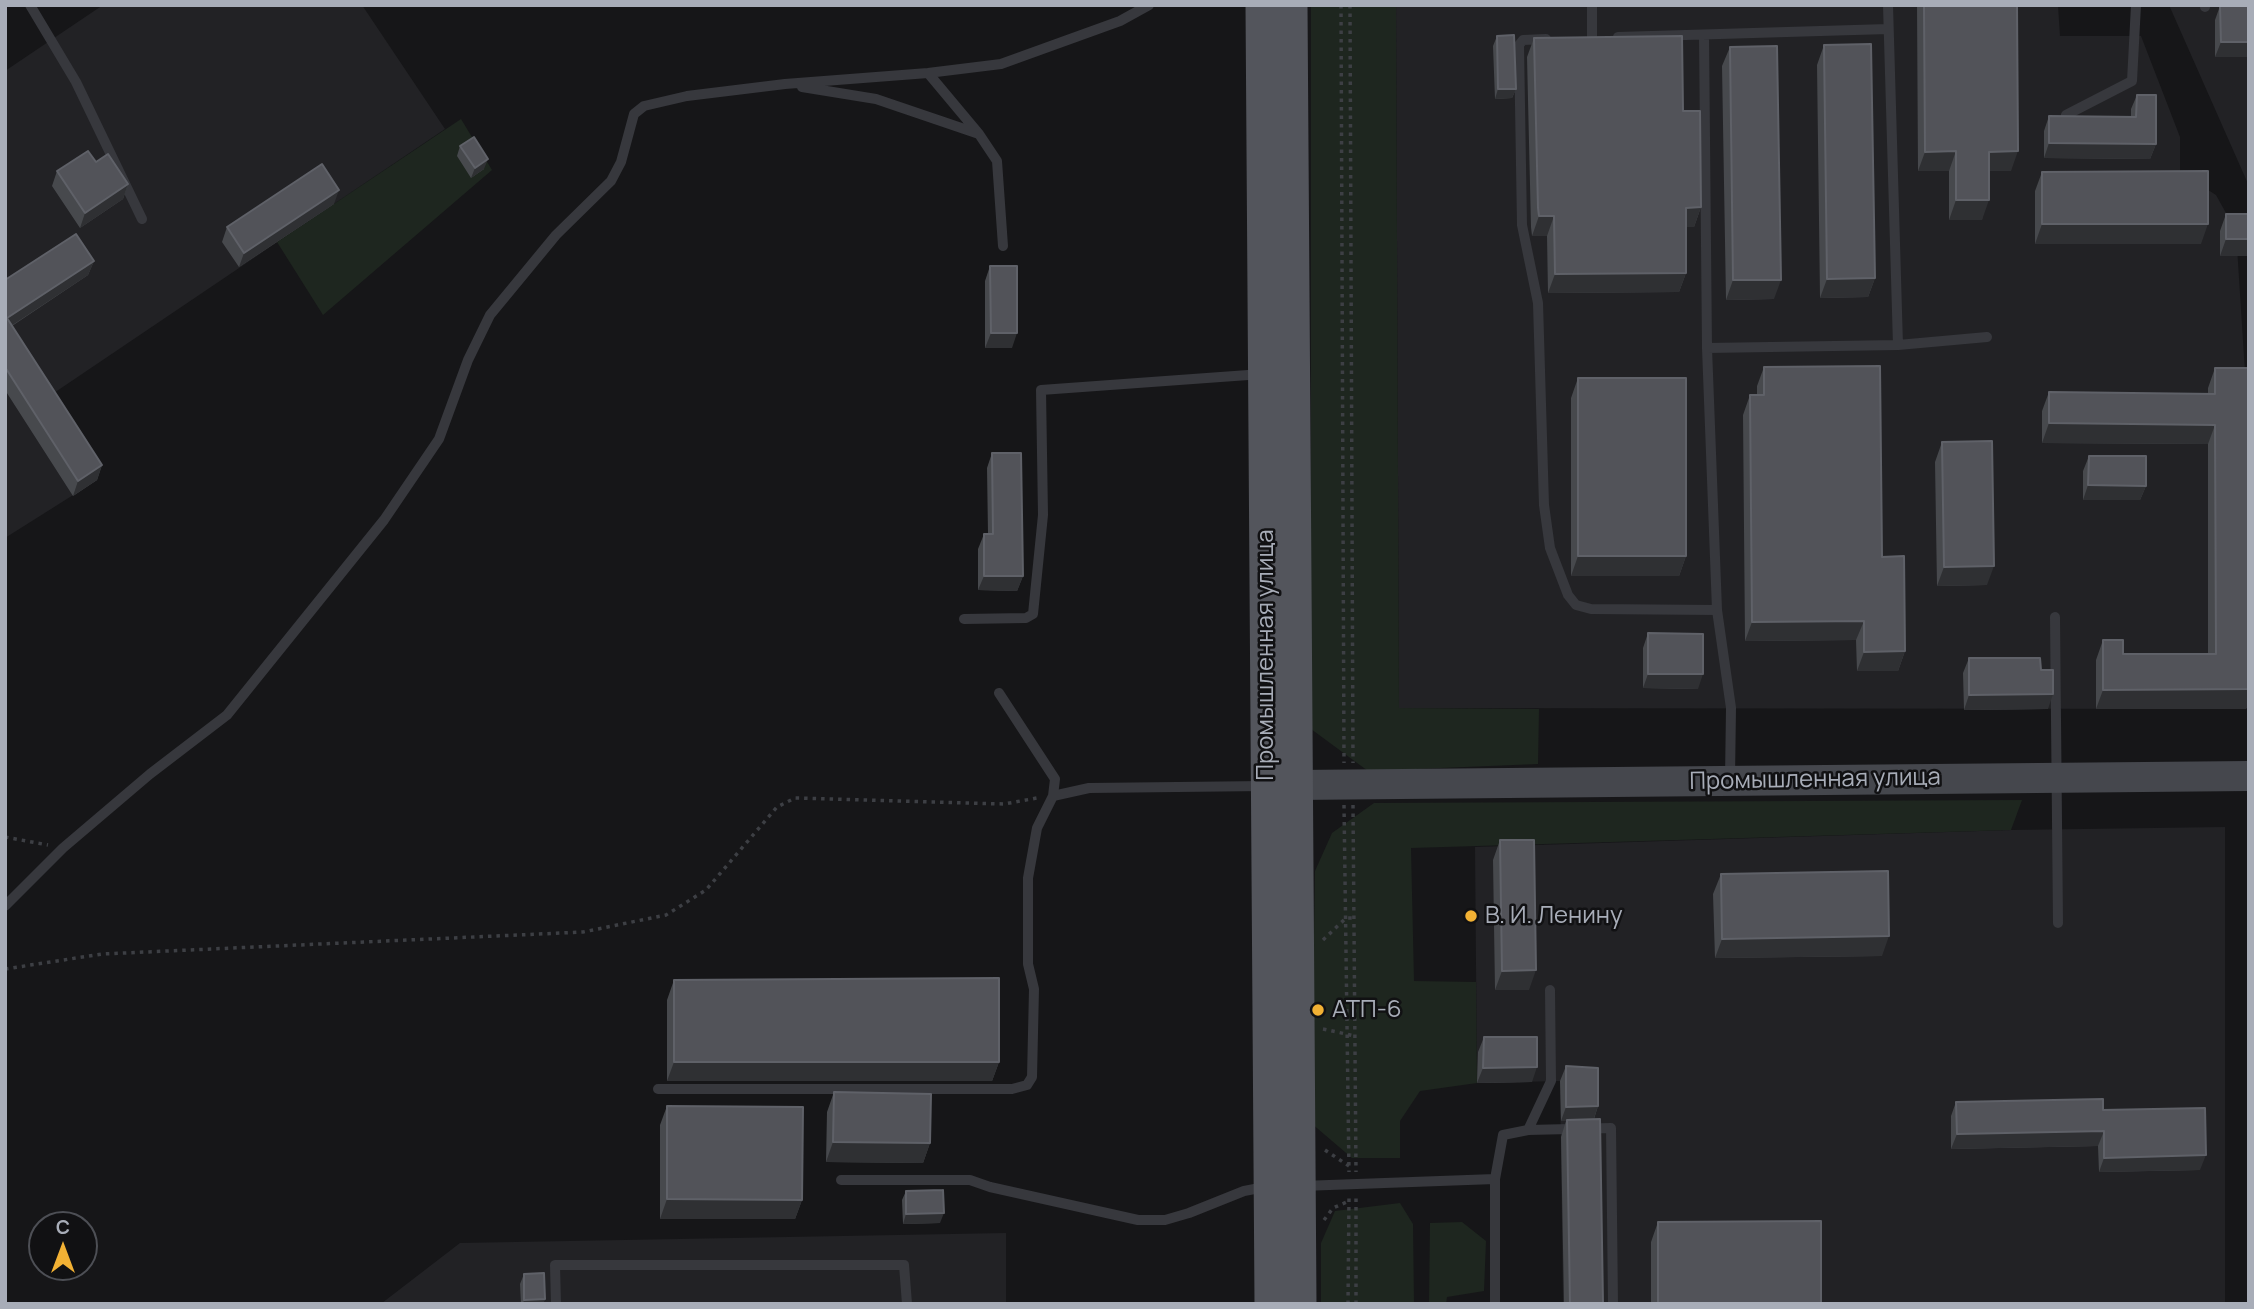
<!DOCTYPE html>
<meta charset="utf-8">
<style>
body{margin:0}
#map{position:relative;width:2254px;height:1309px;overflow:hidden;background:#161618;font-family:Manrope,sans-serif}
canvas{display:block}
.frame{position:absolute;inset:0;border:7px solid #a8adb8;pointer-events:none}
.north{position:absolute;left:28px;top:1211px;width:70px;height:70px;box-sizing:border-box;background:#111113;border:2px solid #4d4f55;border-radius:50%;rotate:0deg;font-size:19px;font-weight:700;line-height:28px;text-align:center;color:#a8adb8}
.north::after{content:'';display:block;margin:auto;width:24px;height:32px;background:#f2b134;clip-path:polygon(50% 0,100% 100%,50% 72%,0 100%)}
</style>
<div id="map">
<canvas width="2254" height="1309"></canvas>
<div class="frame"></div>
<div class="north">С</div>
</div>
<script>
const ctx = document.querySelector('canvas').getContext('2d');
ctx.lineJoin = 'round';
function fillPath(path, color) { ctx.fillStyle = color; ctx.fill(path, 'evenodd'); }
const poly = rows => new Path2D(rows.map(r => 'M' + r).join(''));
function stroke(path, color, width, dash) { ctx.strokeStyle = color; ctx.lineWidth = width; ctx.lineCap = dash ? 'butt' : 'round'; ctx.setLineDash(dash || []); ctx.stroke(path); }
function write(font, color, halo, rows, align = 'center') {
  ctx.font = font + ' Manrope,sans-serif'; ctx.lineWidth = 5; ctx.setLineDash([]); ctx.textBaseline = 'middle'; ctx.strokeStyle = halo; ctx.fillStyle = color; for (const [text, x, y, turn = 0] of rows) {
    ctx.save(); ctx.translate(x, y); ctx.rotate((+turn || 0) * Math.PI / 180); ctx.textAlign = isNaN(turn) ? turn : align; if (halo) ctx.strokeText(text, 0, 0); ctx.fillText(text, 0, 0); ctx.restore();
  }
}
const built = poly([
 [103,5,362,5,445,129,45,399,97,480,5,538,5,71],
 [1396,5,2058,5,2060,36,2141,36,2180,137,2180,172,2216,195,2236,231,2246,388,2246,709,1399,708],
 [2169,5,2249,5,2249,186],
 [2225,827,2225,1304,1563,1304,1560,1081,1477,1083,1475,847,2011,830],
 [1006,1233,1006,1304,382,1303,460,1243]
]);
const green = poly([
 [1311,5,1396,5,1399,708,1539,709,1538,764,1368,771,1311,729],
 [461,119,492,170,323,315,277,242],
 [2022,800,2011,830,1411,848,1414,981,1476,982,1477,1083,1420,1091,1400,1121,1400,1158,1352,1158,1311,1123,1315,871,1332,833,1374,803],
 [1400,1203,1413,1224,1414,1304,1321,1304,1321,1243,1335,1211],
 [1462,1222,1486,1241,1484,1291,1447,1297,1446,1304,1429,1304,1430,1223]
]);
const path = poly([
 [1341,5,1344,763],
 [1350,5,1353,763],
 [1344,805,1349,1172],
 [1353,805,1356,1172],
 [5,837,48,845],
 [1323,940,1346,918,1354,918],
 [5,969,102,954,583,932,666,915,706,890,777,807,795,798,1004,804,1037,798],
 [1323,1029,1355,1036],
 [1325,1150,1349,1166],
 [1324,1220,1333,1208,1349,1201],
 [1348,1304,1349,1197],
 [1356,1304,1356,1197]
]);
const lane = poly([
 [30,5,76,82,142,219],
 [1592,5,1592,38],
 [2205,5,2205,7],
 [1704,35,1707,348],
 [1618,37,1888,29],
 [1546,39,1523,40,1519,45,1522,225,1538,303,1544,505,1550,548,1568,595,1576,605,1591,609,1717,610],
 [802,87,876,99,979,134,928,73],
 [2066,115,2132,81,2136,5],
 [979,134,997,161,1003,246],
 [1898,345,1987,337],
 [2055,617,2058,923],
 [964,619,1026,618,1033,614,1043,515,1041,390,1262,374],
 [1730,778,1731,708,1717,610,1707,348,1898,345,1888,5],
 [1053,796,1089,788,1265,786],
 [5,906,63,848,150,774,227,715,384,520,439,439,468,360,490,315,556,235,611,181,621,162,634,114,644,106,687,96,785,84,928,73,1001,64,1120,21,1149,5],
 [658,1089,1012,1089,1027,1085,1032,1077,1034,989,1028,964,1028,878,1037,828,1053,796,1055,779,999,693],
 [1528,1130,1551,1081,1550,990],
 [1495,1179,1503,1135,1528,1130,1611,1128,1613,1304],
 [841,1180,970,1180,990,1187,1138,1220,1165,1220,1189,1213,1244,1191,1265,1187],
 [1302,1186,1495,1179,1495,1304],
 [556,1304,555,1265,904,1265,907,1304]
]);
const secondary = poly([
 [1296,785,2249,776]
]);
const primary = poly([
 [1262,5,1271,1304],
 [1291,5,1300,1304]
]);
const wall = poly([
 [1917,5,2017,5,2011,171,1989,171,1982,220,1949,220,1949,171,1918,171],
 [2249,5,2249,57,2215,57,2215,20,2220,6],
 [1497,36,1516,89,1512,98,1495,99,1493,46],
 [1534,38,1683,111,1701,207,1694,227,1686,227,1686,273,1679,292,1548,293,1547,236,1532,236,1531,227,1527,57],
 [1824,45,1875,278,1868,297,1820,298,1817,65],
 [1730,47,1774,299,1726,300,1722,66],
 [2137,95,2156,144,2150,159,2044,158,2044,131,2049,116,2131,117,2131,109],
 [460,146,484,169,471,178,457,156],
 [96,162,128,184,123,199,80,228,52,186,57,171],
 [2042,172,2201,244,2035,244,2035,191],
 [334,204,239,267,222,242,227,227],
 [2226,214,2249,256,2220,256,2220,231],
 [94,261,88,275,12,326,102,465,97,480,73,496,5,390,5,280],
 [990,266,1012,348,985,348,985,281],
 [1764,367,1882,557,1905,651,1898,671,1857,671,1856,640,1745,641,1743,415,1750,395,1757,395,1757,386],
 [2215,368,2249,368,2249,702,2246,709,2096,709,2096,660,2103,640,2123,654,2208,654,2208,444,2042,443,2042,411,2049,392,2208,394,2208,388],
 [1578,378,1686,556,1679,576,1571,576,1571,398],
 [1942,442,1987,585,1937,586,1935,462],
 [992,453,1023,576,1017,591,978,590,978,549,984,534,988,534,987,468],
 [2089,456,2146,486,2140,500,2083,500,2083,471],
 [1648,633,1698,689,1643,688,1643,648],
 [1969,658,2041,670,2048,709,1964,710,1963,673],
 [1500,840,1529,990,1495,990,1493,860],
 [1721,874,1882,956,1715,958,1713,894],
 [674,980,999,1062,992,1081,667,1081,667,1000],
 [1484,1037,1532,1082,1477,1083,1478,1052],
 [1566,1066,1598,1106,1594,1119,1603,1304,1564,1304,1561,1137,1566,1121,1561,1121,1560,1081],
 [834,1092,930,1143,923,1163,826,1162,827,1112],
 [1956,1102,2103,1110,2200,1170,2099,1172,2098,1146,1951,1149,1951,1116],
 [667,1106,802,1200,795,1219,660,1219,660,1125],
 [906,1191,940,1223,903,1224,902,1200],
 [1658,1222,1821,1304,1651,1304,1651,1242],
 [524,1274,545,1299,543,1304,521,1304,520,1284]
]);
const shadedWall = poly([
 [2221,42,2249,42,2249,57,2215,57],
 [1498,89,1516,89,1512,98,1495,99],
 [2049,143,2156,144,2150,159,2044,158],
 [1956,151,1949,171,1918,171,1925,152],
 [2018,151,2011,171,1981,171,1989,152],
 [488,159,484,169,471,178,475,168],
 [128,184,123,199,80,228,85,213],
 [339,190,334,204,239,267,244,253],
 [1956,200,1989,200,1982,220,1949,220],
 [1701,207,1694,227,1679,227,1686,208],
 [1539,216,1554,216,1547,236,1532,236],
 [2042,224,2208,224,2201,244,2035,244],
 [2226,239,2249,239,2249,256,2220,256],
 [94,261,88,275,5,330,7,318],
 [1686,273,1679,292,1548,293,1555,274],
 [1875,278,1868,297,1820,298,1827,279],
 [1733,280,1781,280,1774,299,1726,300],
 [991,333,1017,333,1012,348,985,348],
 [2049,423,2215,425,2208,444,2042,443],
 [102,465,97,480,73,496,78,481],
 [2088,485,2146,486,2140,500,2083,500],
 [1578,556,1686,556,1679,576,1571,576],
 [1994,566,1987,585,1937,586,1944,567],
 [984,576,1023,576,1017,591,978,590],
 [1864,621,1856,640,1745,641,1752,622],
 [1905,651,1898,671,1857,671,1864,652],
 [1648,674,1703,674,1698,689,1643,688],
 [2249,689,2249,702,2246,709,2096,709,2103,690],
 [2053,694,2048,709,1964,710,1969,695],
 [1889,936,1882,956,1715,958,1722,939],
 [1536,970,1529,990,1495,990,1502,971],
 [674,1062,999,1062,992,1081,667,1081],
 [1537,1067,1532,1082,1477,1083,1483,1068],
 [1598,1106,1593,1121,1561,1121,1566,1107],
 [2104,1131,2098,1146,1951,1149,1957,1134],
 [833,1142,930,1143,923,1163,826,1162],
 [2206,1155,2200,1170,2099,1172,2104,1158],
 [667,1199,802,1200,795,1219,660,1219],
 [944,1213,940,1223,903,1224,906,1214],
 [545,1299,543,1304,523,1304,524,1300]
]);
const building = poly([
 [1924,5,2017,5,2018,151,1989,152,1989,200,1956,200,1956,151,1925,152,1924,5],
 [2249,5,2249,42,2221,42,2220,6,2249,5],
 [1514,35,1516,89,1498,89,1497,36,1514,35],
 [1682,36,1683,111,1700,111,1701,207,1686,208,1686,273,1555,274,1554,216,1539,216,1538,208,1534,38,1682,36],
 [1871,44,1875,278,1827,279,1824,45,1871,44],
 [1777,46,1781,280,1733,280,1730,47,1777,46],
 [2137,95,2156,95,2156,144,2049,143,2049,116,2136,117,2137,95],
 [474,137,488,159,475,168,460,146,474,137],
 [88,151,96,162,108,154,128,184,85,213,57,171,88,151],
 [322,164,339,190,244,253,227,227,322,164],
 [2208,171,2208,224,2042,224,2042,172,2208,171],
 [2226,214,2249,214,2249,239,2226,239,2226,214],
 [76,234,94,261,7,318,102,465,78,481,5,367,5,280,76,234],
 [990,266,1017,266,1017,333,991,333,990,266],
 [1880,366,1882,557,1904,556,1905,651,1864,652,1864,621,1752,622,1750,395,1764,395,1764,367,1880,366],
 [2215,368,2249,368,2249,689,2103,690,2103,640,2123,640,2123,654,2216,654,2215,425,2049,423,2049,392,2215,394,2215,368],
 [1578,378,1686,378,1686,556,1578,556,1578,378],
 [1992,441,1994,566,1944,567,1942,442,1992,441],
 [992,453,1021,453,1023,576,984,576,984,534,993,534,992,453],
 [2089,456,2146,456,2146,486,2088,485,2089,456],
 [1648,633,1703,634,1703,674,1648,674,1648,633],
 [1969,658,2040,658,2041,670,2053,670,2053,694,1969,695,1969,658],
 [1500,840,1534,840,1536,970,1502,971,1500,840],
 [1888,871,1889,936,1722,939,1721,874,1888,871],
 [999,978,999,1062,674,1062,674,980,999,978],
 [1484,1037,1537,1037,1537,1067,1483,1068,1484,1037],
 [1566,1066,1598,1068,1598,1106,1566,1107,1566,1066],
 [834,1092,931,1094,930,1143,833,1142,834,1092],
 [2103,1099,2103,1110,2205,1108,2206,1155,2104,1158,2104,1131,1957,1134,1956,1102,2103,1099],
 [667,1106,803,1107,802,1200,667,1199,667,1106],
 [1600,1119,1603,1304,1570,1304,1567,1120,1600,1119],
 [943,1190,944,1213,906,1214,906,1191,943,1190],
 [1821,1221,1821,1304,1658,1304,1658,1222,1821,1221],
 [544,1273,545,1299,524,1300,524,1274,544,1273]
]);
const markers = [
 [1471,916,7,"#f2b134"],
 [1318,1010,7,"#f2b134"]
];
const streetNames = [
 ["Промышленная улица",1266,655,-90],
 ["Промышленная улица",1815,780,-1]
];
const poiNames = [
 ["В. И. Ленину",1485,916],
 ["АТП-6",1332,1010]
];
fillPath(built, '#222225');
fillPath(green, '#1e261f');
stroke(path, '#3d3f44', 3.5, [3.5, 5]);
stroke(lane, '#37383d', 10);
stroke(secondary, '#45474d', 30);
stroke(primary, '#53555c', 33);
fillPath(wall, '#47494d');
fillPath(shadedWall, '#2f3033');
fillPath(building, '#525359');
stroke(building, '#5f6168', 2);
for (const [x, y, r, color] of markers) { const dot = new Path2D(); dot.arc(x, y, r, 0, 2 * Math.PI); ctx.fillStyle = color; ctx.fill(dot); stroke(dot, '#111113', 2.5); }
write('24px', '#a8adb8', '#111113', streetNames);
write('24px', '#a8adb8', '#111113', poiNames, 'left');
</script>
